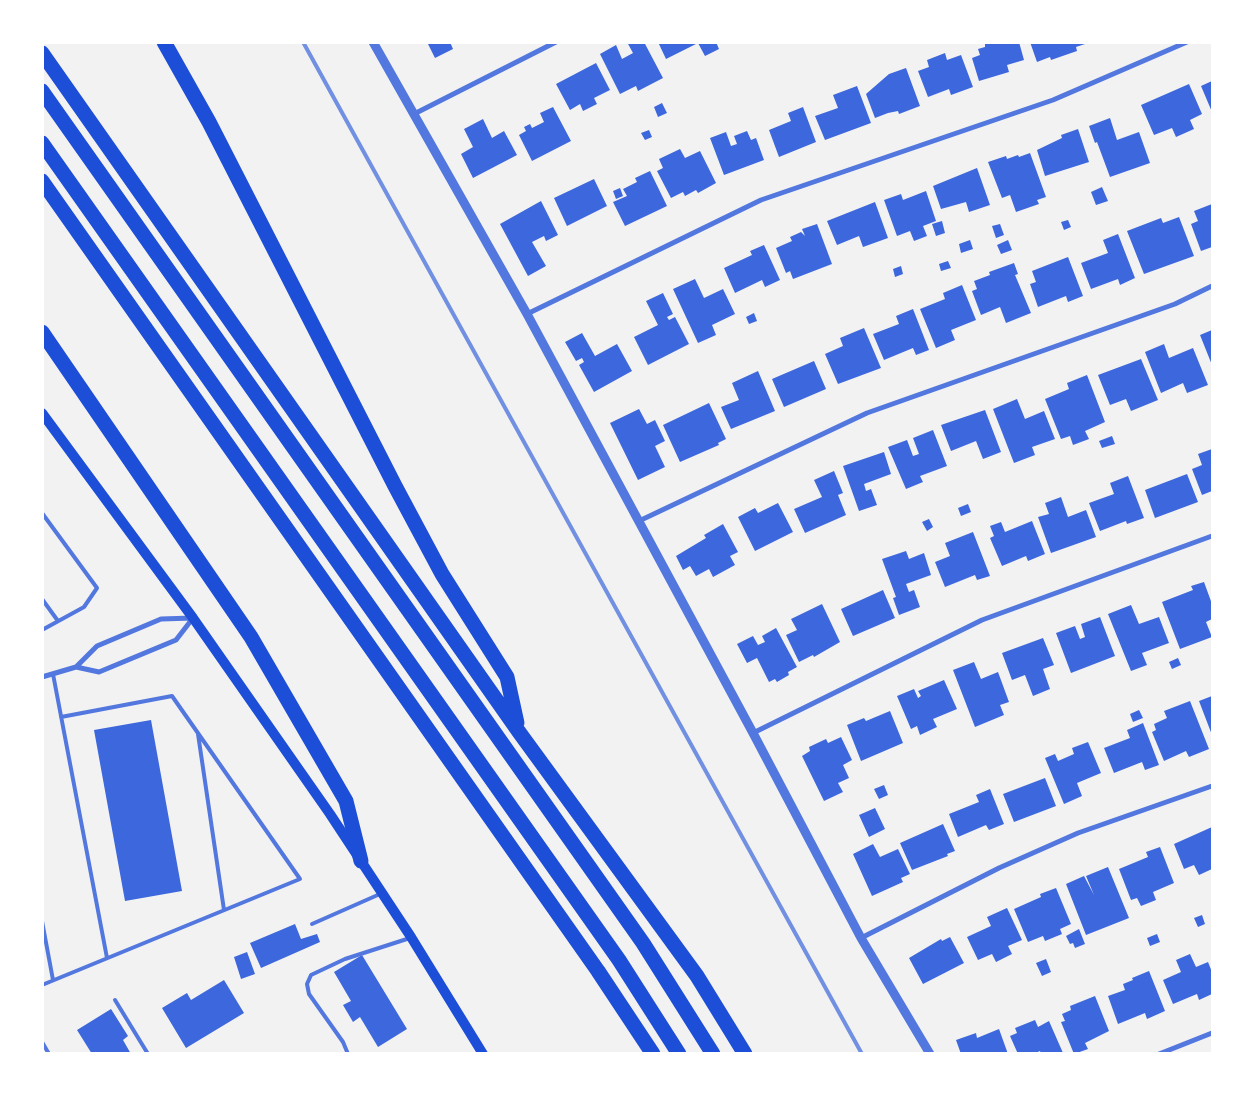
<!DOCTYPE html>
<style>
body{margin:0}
#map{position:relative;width:1255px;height:1096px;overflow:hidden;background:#f2f2f2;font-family:"Noto Serif",serif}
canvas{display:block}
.frame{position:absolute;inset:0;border:44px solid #fff;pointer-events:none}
</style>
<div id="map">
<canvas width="1255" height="1096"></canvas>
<div class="frame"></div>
</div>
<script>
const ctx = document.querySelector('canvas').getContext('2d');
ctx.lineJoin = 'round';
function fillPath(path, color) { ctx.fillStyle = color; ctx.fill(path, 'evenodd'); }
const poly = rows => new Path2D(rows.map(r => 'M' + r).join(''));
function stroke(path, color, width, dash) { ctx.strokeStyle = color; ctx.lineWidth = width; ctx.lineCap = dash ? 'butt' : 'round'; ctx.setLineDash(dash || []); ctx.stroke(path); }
const building = poly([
 [427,42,450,42,453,49,435,58],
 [627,42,644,42,663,78,638,91,636,86,620,94,600,54,616,45,622,59,633,53],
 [658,42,716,42,719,49,705,56,698,43,666,59],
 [985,42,1019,42,1024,60,1007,65,1009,72,979,81,972,58,980,55,978,49,985,47],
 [1030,42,1088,42,1088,43,1076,47,1077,51,1051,60,1050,57,1037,62],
 [945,53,947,60,961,55,973,87,951,95,949,89,928,97,918,71,929,67,927,60],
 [596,63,610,90,594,98,597,104,583,111,580,104,570,110,556,84],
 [906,68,920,106,899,114,898,111,888,113,875,118,866,94,889,74],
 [1212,81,1212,112,1201,86],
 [1189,84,1202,114,1190,120,1194,129,1176,137,1172,128,1154,135,1141,105],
 [857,86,871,123,825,140,815,116,838,108,833,95],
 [662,103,667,113,658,117,654,107],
 [553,107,571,141,532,161,519,135,526,131,524,127,530,124,532,128,544,122,540,113],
 [803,107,816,142,779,157,769,130,791,121,788,113],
 [1110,118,1117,140,1139,132,1150,163,1110,177,1097,142,1095,143,1089,126],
 [483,119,492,138,504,131,517,155,473,178,461,154,473,147,464,129],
 [1078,129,1089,162,1045,176,1037,150,1062,138,1061,135],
 [649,130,652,137,645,140,641,133],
 [747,131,751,140,756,138,764,160,724,175,710,138,726,132,731,146,737,144,734,136],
 [680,149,685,158,700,151,716,183,698,193,696,190,685,196,683,192,671,198,657,171,663,168,659,159],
 [1030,153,1046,197,1037,200,1039,204,1016,212,1010,195,1002,198,988,162,1006,156,1007,159,1018,155,1019,157],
 [977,168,990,205,969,212,966,202,941,209,933,186],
 [650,171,667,206,625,226,613,202,627,196,623,189,637,182,635,178],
 [594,179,607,206,567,226,554,198],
 [1102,187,1108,201,1096,205,1091,192],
 [620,188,623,196,616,199,613,191],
 [926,191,936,221,923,226,927,236,914,241,910,231,897,236,884,200,901,194,903,200],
 [541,201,558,235,546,241,544,236,532,242,546,266,528,276,500,224],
 [875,202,888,238,863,247,859,236,837,245,827,221],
 [1212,204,1212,247,1201,251,1191,224,1198,221,1194,211],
 [1179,217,1194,256,1144,274,1127,231,1161,218,1163,223],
 [1068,220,1071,227,1064,230,1061,222],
 [942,221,945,233,936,236,932,224],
 [817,224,832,264,793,279,790,271,786,273,776,248,792,241,790,237,801,232,805,236,802,229],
 [1000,224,1004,235,996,238,992,226],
 [1118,234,1135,278,1120,285,1118,279,1091,289,1081,263,1108,253,1103,240],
 [970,240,973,249,961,253,959,244],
 [1008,240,1012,250,1001,254,997,245],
 [764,245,780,280,765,287,762,280,735,293,724,268,752,255,750,251],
 [1068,257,1083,296,1068,302,1066,296,1038,307,1030,284,1036,282,1032,271],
 [948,261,951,268,941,271,939,264],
 [1014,263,1018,274,1015,275,1031,313,1006,323,1000,307,981,315,972,291,977,289,974,281,990,275,989,272],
 [901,266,903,274,895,277,893,269],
 [695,279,704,298,723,289,735,314,712,325,716,335,698,343,673,289],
 [962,285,976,320,951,330,955,340,936,348,920,309,945,299,943,293],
 [663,293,673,314,667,317,669,320,675,317,689,344,648,365,634,337,658,325,646,301],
 [913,309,929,350,916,355,913,348,884,360,873,334,899,324,896,316],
 [754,313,757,321,749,324,746,317],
 [864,328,881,368,838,384,825,354,843,346,840,338],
 [1212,330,1212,365,1200,335],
 [582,333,595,356,617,344,632,371,594,392,579,365,584,362,582,358,576,361,565,342],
 [1164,344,1169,358,1193,348,1208,385,1187,393,1183,383,1161,393,1145,352],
 [1141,359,1158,400,1131,411,1126,399,1110,405,1098,375],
 [814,361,826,389,784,407,772,379],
 [758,371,775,411,731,429,721,407,739,400,732,383],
 [1087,375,1105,422,1085,431,1089,439,1073,445,1070,436,1061,439,1045,399,1069,389,1067,383],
 [1017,399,1025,419,1044,411,1055,439,1032,447,1035,455,1014,463,993,409],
 [709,403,726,439,718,443,719,445,680,462,663,425],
 [639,409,647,424,655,420,665,441,655,446,665,467,638,480,610,423],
 [985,410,1001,452,983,459,976,441,951,451,941,425],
 [933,430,947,466,920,476,923,482,906,489,888,447,907,440,913,456,919,454,913,438],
 [1112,436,1115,444,1102,448,1099,441],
 [1212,449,1212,491,1202,495,1192,469,1202,465,1198,454],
 [884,452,891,474,864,484,866,491,871,489,877,505,859,511,843,466],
 [834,471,843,493,838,495,846,515,805,533,794,509,822,497,814,480],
 [1187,474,1198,502,1155,518,1145,490],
 [1128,476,1144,518,1127,524,1126,521,1100,531,1089,503,1114,494,1110,483],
 [1061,497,1068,517,1086,510,1096,537,1051,553,1038,517,1049,514,1045,503],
 [778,503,793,532,755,551,738,517,755,508,758,513],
 [968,504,971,512,961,516,958,508],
 [929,519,933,527,927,531,922,522],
 [1032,521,1045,554,1028,561,1026,556,1002,566,990,538,994,536,990,526,1001,522,1005,532],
 [723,524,738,552,730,556,735,565,713,577,709,569,696,576,690,566,683,570,676,556,706,538,704,535],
 [973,532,990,576,977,580,975,575,945,587,935,562,950,556,945,543],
 [906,551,909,559,924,553,931,575,906,584,909,592,914,590,920,607,899,615,893,598,896,597,882,559],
 [1204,582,1212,604,1212,619,1206,622,1212,637,1180,649,1162,602,1193,590,1191,586],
 [883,590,895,618,853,636,841,609],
 [822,604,840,642,814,657,813,655,799,662,786,635,797,630,791,619],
 [1131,605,1139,624,1159,617,1169,643,1142,653,1147,665,1131,671,1108,614],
 [1100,617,1115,656,1071,673,1056,633,1075,626,1080,639,1085,637,1081,624],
 [776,628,797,667,788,672,789,675,777,682,775,679,769,682,757,658,747,663,737,644,753,636,758,645,765,642,762,636],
 [1043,638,1054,665,1043,669,1050,689,1033,696,1025,675,1012,680,1002,653],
 [1178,658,1181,665,1172,669,1169,662],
 [974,662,981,679,998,672,1009,702,1000,705,1004,715,975,727,953,670],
 [944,680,957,709,933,719,937,727,920,735,917,726,911,729,897,696,914,689,918,698,921,696,918,691],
 [1212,696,1212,735,1199,701],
 [1190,701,1209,749,1189,757,1186,751,1164,761,1152,732,1156,730,1154,724,1167,718,1164,711],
 [1139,710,1143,718,1133,722,1130,714],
 [890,711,903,743,861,761,847,725,864,718,866,721],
 [151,720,182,891,125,901,94,730],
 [1143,723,1159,765,1145,770,1142,762,1114,773,1104,748,1130,738,1127,730],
 [841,737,852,760,843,765,849,778,838,783,843,792,824,801,802,756,810,751,809,747,826,739,828,743],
 [1088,742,1101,773,1077,783,1082,796,1064,804,1045,758,1055,754,1058,761,1074,754,1072,748],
 [1045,778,1056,806,1014,822,1003,794],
 [884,785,888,795,879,799,874,789],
 [990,789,1004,824,989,830,986,825,958,837,949,814,979,802,976,795],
 [875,808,885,829,869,837,859,815],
 [943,824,955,851,947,854,948,856,912,870,900,843],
 [1212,827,1212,869,1199,875,1194,865,1184,869,1174,844],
 [873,844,880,857,898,849,910,874,901,878,903,882,872,896,853,854],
 [1160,847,1174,883,1153,892,1156,900,1141,906,1137,898,1131,900,1119,869,1148,857,1146,852],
 [1108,867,1129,918,1086,935,1066,884,1084,876,1094,895,1086,876],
 [1056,888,1071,924,1060,929,1062,934,1045,941,1043,936,1028,942,1014,909,1041,897,1040,894],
 [1007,908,1022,940,1008,946,1012,954,996,962,992,954,978,960,967,937,991,926,987,917],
 [1202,915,1205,924,1198,927,1194,918],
 [295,924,301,939,317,934,320,942,261,968,250,943],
 [1079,929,1085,944,1075,948,1073,943,1070,944,1066,936],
 [1157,934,1160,942,1150,946,1147,938],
 [950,937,964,963,923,984,909,958,941,939,942,941],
 [247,952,255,974,241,979,234,957],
 [1190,954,1196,967,1208,962,1212,972,1212,994,1199,1000,1197,994,1173,1004,1163,980,1181,972,1176,960],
 [362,955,407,1029,378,1047,360,1017,353,1022,343,1005,351,1001,334,972],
 [1046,959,1051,972,1042,976,1036,963],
 [1149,971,1165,1011,1147,1019,1145,1013,1118,1024,1108,996,1125,990,1123,984,1133,980,1132,978],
 [224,980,244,1013,186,1048,162,1008,187,993,191,1000],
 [1095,996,1109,1031,1085,1043,1088,1049,1074,1054,1061,1022,1065,1021,1062,1014,1071,1010,1070,1006],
 [111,1009,128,1036,123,1040,131,1054,92,1054,77,1030],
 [1035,1020,1038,1027,1049,1021,1063,1053,1041,1054,1040,1051,1033,1054,1018,1054,1010,1036,1017,1033,1015,1028],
 [999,1029,1008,1054,961,1054,956,1040,976,1033,977,1038]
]);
const service = poly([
 [42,513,97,588,84,607,42,630],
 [42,599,58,621],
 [53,674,107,958],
 [198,734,224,910],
 [42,921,53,980],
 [312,924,380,894],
 [42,985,300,879,172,696,61,717],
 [115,1000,148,1054],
 [42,1042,49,1054],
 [348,1054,343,1042,309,994,307,984,311,975,345,959,410,938]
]);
const minor = poly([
 [414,114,556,42],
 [527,314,761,200,1053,100,1187,42],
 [639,521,867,413,1175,304,1212,286],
 [76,667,99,672,176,640,193,618],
 [42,677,76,667,97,646,161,619,193,618],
 [753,733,982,620,1212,536],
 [861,938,999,868,1078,833,1212,786],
 [1159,1054,1212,1033]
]);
const tertiary = poly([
 [373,42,527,314,753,733,861,938,930,1054]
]);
const secondary = poly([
 [42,413,193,618,330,814,411,937,483,1054]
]);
const motorway = poly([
 [164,42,209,122,395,486,442,574,507,677,517,723],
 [42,53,519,732,697,976,745,1054],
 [42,91,643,943,713,1054],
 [42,143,619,960,679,1054],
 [42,181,598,971,653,1054],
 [42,332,251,637,346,801,361,861]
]);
const rail = poly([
 [303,42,862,1054]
]);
fillPath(building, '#3d67dc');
stroke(service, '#5277de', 4);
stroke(minor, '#5277de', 5);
stroke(tertiary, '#5277de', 9);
stroke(secondary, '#1d4ed8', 10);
stroke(motorway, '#1d4ed8', 15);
stroke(rail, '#7290e2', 4);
</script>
